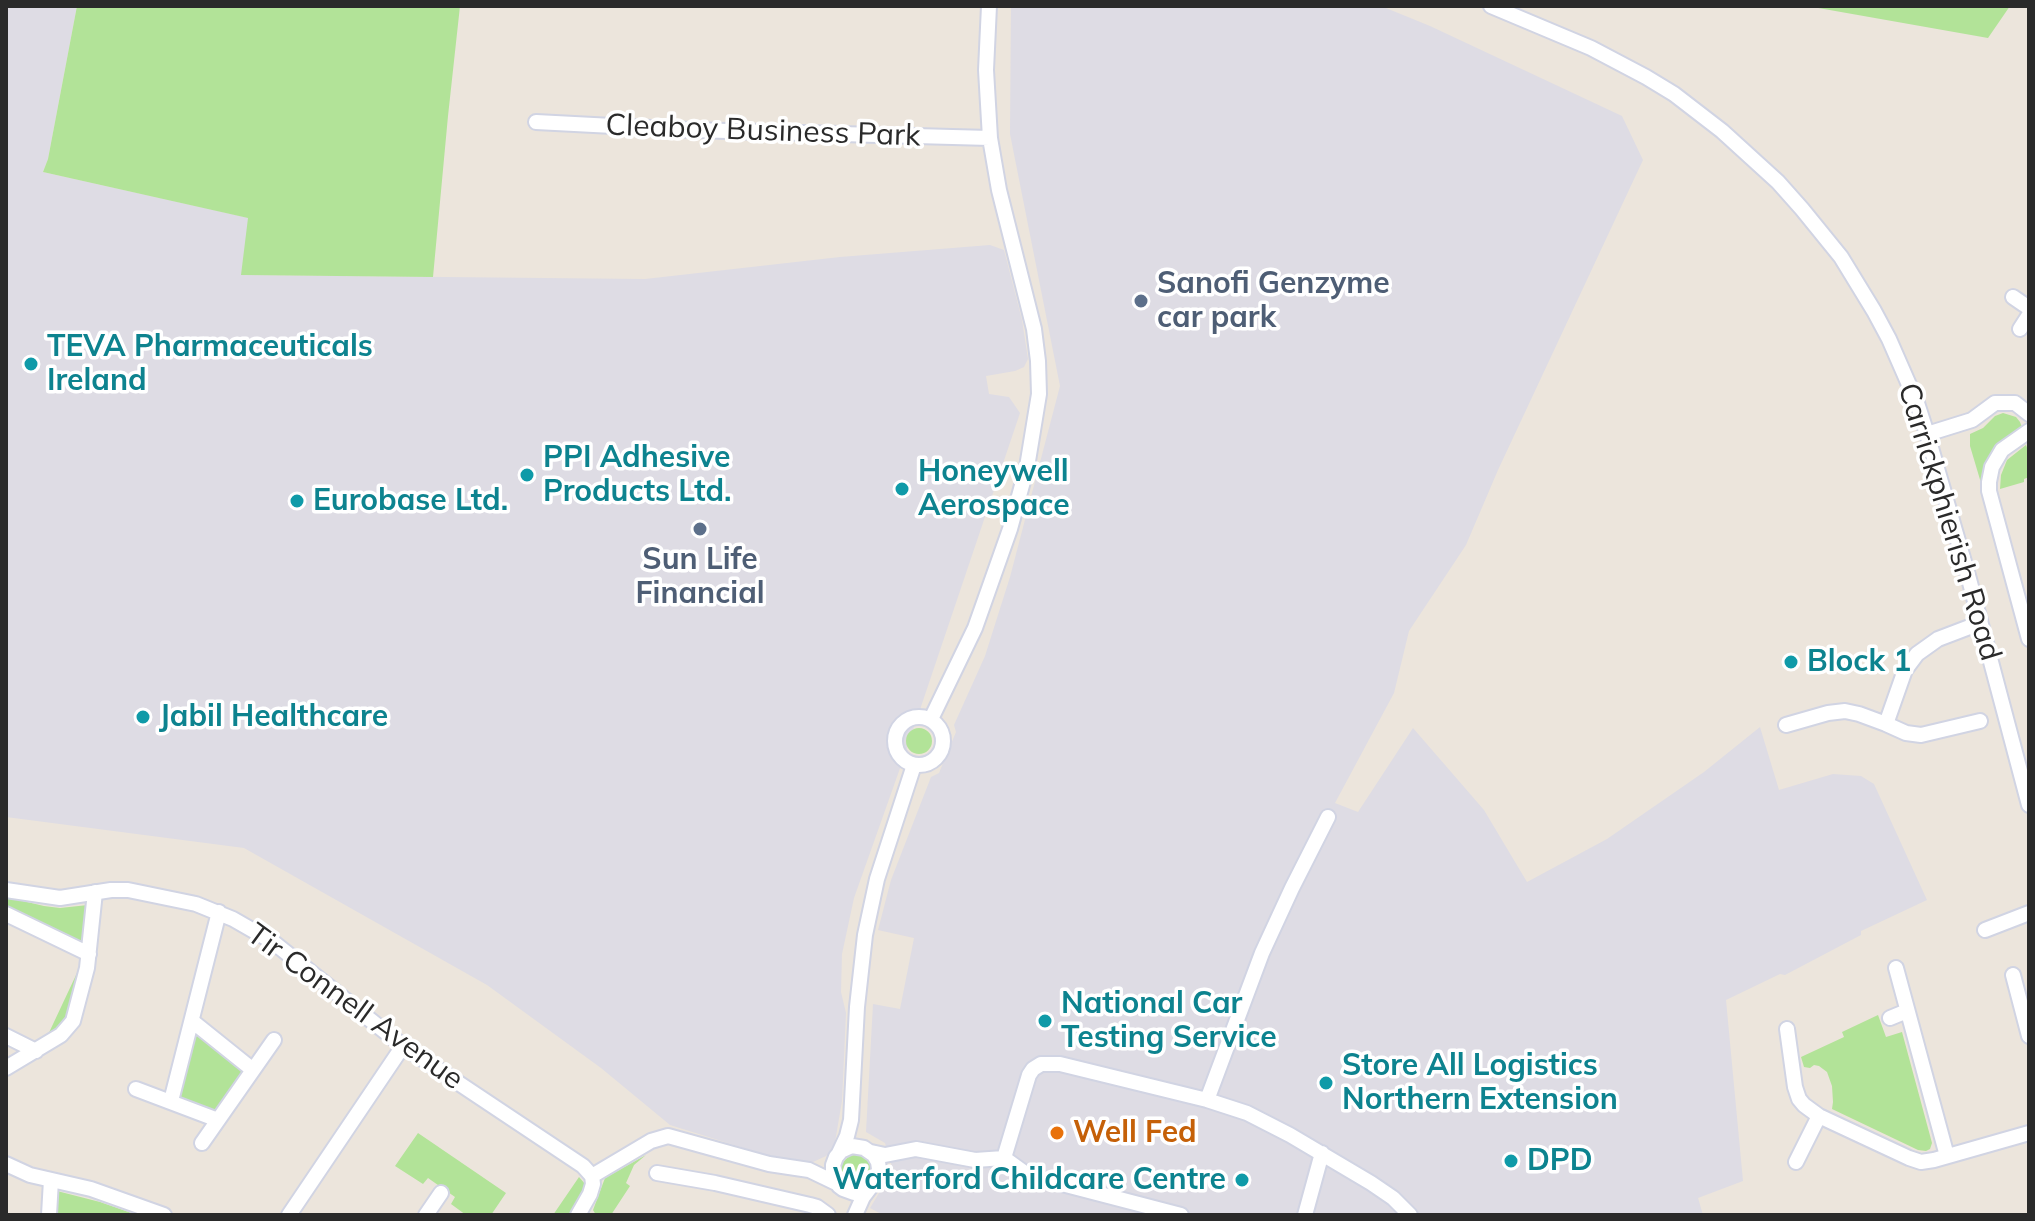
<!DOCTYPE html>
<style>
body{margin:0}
#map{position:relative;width:2035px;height:1221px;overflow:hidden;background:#ece5dc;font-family:Mulish,sans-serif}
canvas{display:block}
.frame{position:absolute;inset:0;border:8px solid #2a2a2a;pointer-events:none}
</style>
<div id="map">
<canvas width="2035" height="1221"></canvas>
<div class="frame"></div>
</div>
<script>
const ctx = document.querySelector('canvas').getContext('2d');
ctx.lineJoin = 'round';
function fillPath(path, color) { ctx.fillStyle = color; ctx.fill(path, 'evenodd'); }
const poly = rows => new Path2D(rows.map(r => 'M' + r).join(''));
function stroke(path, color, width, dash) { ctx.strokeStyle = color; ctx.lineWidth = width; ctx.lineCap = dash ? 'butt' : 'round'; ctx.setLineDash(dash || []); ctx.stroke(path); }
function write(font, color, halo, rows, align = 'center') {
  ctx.font = font + ' Mulish,sans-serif'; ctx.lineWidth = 7; ctx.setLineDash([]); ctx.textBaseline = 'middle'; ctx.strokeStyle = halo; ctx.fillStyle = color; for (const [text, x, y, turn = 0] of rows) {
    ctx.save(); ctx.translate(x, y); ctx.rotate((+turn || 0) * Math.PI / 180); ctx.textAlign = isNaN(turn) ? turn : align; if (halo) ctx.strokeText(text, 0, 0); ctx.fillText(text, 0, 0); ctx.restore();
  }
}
const industrial = poly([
 [6,6,77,6,48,159,43,172,249,218,242,275,645,279,840,257,990,245,1004,250,1022,320,1028,359,1024,367,1015,371,986,376,989,394,1009,397,1020,413,904,757,854,898,842,954,841,992,846,1013,842,1101,834,1148,826,1156,813,1162,779,1159,670,1125,601,1068,487,985,244,848,6,817],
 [1011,6,1381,6,1430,26,1622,116,1643,160,1498,470,1466,545,1409,631,1394,693,1335,803,1358,812,1413,728,1484,810,1527,882,1607,839,1704,772,1760,727,1779,790,1833,774,1861,776,1874,784,1927,900,1861,931,1861,935,1785,975,1780,974,1726,1000,1743,1181,1698,1198,1703,1215,883,1215,870,1208,893,1170,885,1143,866,1132,873,1004,900,1009,914,938,878,930,891,880,931,777,939,773,956,732,954,725,985,656,1010,577,1060,386,1010,134]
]);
const green = poly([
 [77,6,460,6,448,116,433,277,241,275,248,218,43,172,48,159],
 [1807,6,2010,6,1988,38],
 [2003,413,2016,417,2020,422,2022,427,1991,454,1987,462,1983,482,1981,483,1970,446,1970,434,1983,428,1995,416],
 [2026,445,2029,453,2029,477,2024,479,2024,482,2000,489,2001,475,2007,460],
 '906 741a13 13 0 1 1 26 0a13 13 0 1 1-26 0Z',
 [6,897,44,906,60,908,88,905,82,941,71,940,6,908],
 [77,973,79,976,66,1019,60,1030,46,1039],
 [1878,1015,1886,1037,1902,1032,1932,1143,1930,1149,1926,1151,1918,1150,1832,1109,1833,1102,1832,1086,1827,1072,1819,1066,1814,1065,1810,1068,1804,1067,1801,1057,1844,1037,1842,1032],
 [202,1034,241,1066,242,1076,218,1111,210,1111,182,1100,179,1093,195,1037],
 [418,1133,506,1193,491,1215,466,1215,451,1204,455,1197,428,1178,423,1184,395,1166],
 [646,1155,634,1165,626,1183,630,1186,611,1215,596,1215,593,1210,605,1178],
 '841 1170a15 15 0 1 1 30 0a15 15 0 1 1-30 0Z',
 [579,1177,586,1185,585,1194,571,1215,553,1215],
 [57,1191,100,1202,137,1215,57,1215]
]);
const minor = poly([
 [1491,6,1591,48,1646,77,1674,94,1722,131,1778,182,1802,209,1841,257,1874,311,1889,339,1917,403,1927,434,1969,579,2029,805],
 [536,122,690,130,990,138],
 [2013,297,2029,308],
 [2020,329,2029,315],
 [2029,431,2002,450,1992,467,1989,482,1989,491,2029,639],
 [1927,434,1972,420,1995,403,2015,403,2029,414],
 '895 741a24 24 0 1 1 48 0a24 24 0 1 1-48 0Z',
 [931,719,975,628,1010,529,1027,467,1039,394,1038,361,1034,329,999,190,990,138,986,70,989,6],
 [1886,724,1906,733,1921,735,1980,721],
 [1786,725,1828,713,1845,711,1859,714,1886,724,1905,670,1917,654,1938,639,1980,623],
 [6,890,60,898,111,890,128,890,196,904,233,919,273,942,403,1046,583,1166,592,1176],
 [6,914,89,954],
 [1985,930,2029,913],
 [1896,968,1947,1156],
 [2013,975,2029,1036],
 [1890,1018,1907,1011],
 [192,1021,253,1070],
 [1787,1029,1795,1087,1799,1099,1804,1105,1819,1116,1909,1158,1921,1162,1934,1160,2029,1133],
 [6,1036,36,1051],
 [6,1068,61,1035,73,1021,87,968,95,892],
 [136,1089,218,1120],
 [1207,1100,1262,953,1292,888,1328,817],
 [171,1101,219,912],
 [202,1143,274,1040],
 [871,1152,885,1155,916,1149,975,1160,1004,1158,1029,1075,1033,1069,1041,1064,1060,1064,1207,1100,1247,1113,1290,1135,1371,1183,1393,1198,1410,1215],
 [839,1153,847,1136,851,1120,857,1007,865,935,877,879,914,765],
 [1004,1158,1022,1171,1035,1177,1181,1215],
 [1796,1162,1819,1116],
 [6,1164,30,1175,91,1189,164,1215],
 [657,1173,715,1183,810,1205,817,1207,828,1215],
 [592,1176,651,1141,668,1136,769,1164,809,1170,836,1183],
 [49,1215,51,1180],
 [289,1215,403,1046],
 [426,1215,441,1193],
 [578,1215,590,1194,593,1184,592,1176],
 [855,1215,863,1197,876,1180,879,1169,878,1162,874,1155,864,1148,852,1146,841,1151,836,1157,833,1165,833,1176,839,1186,843,1189,854,1193,870,1188],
 [1305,1215,1322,1153]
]);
const markers = [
 [1141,301,8,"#5c6f8a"],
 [31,364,8,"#0f9aa8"],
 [527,475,8,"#0f9aa8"],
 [902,489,8,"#0f9aa8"],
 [297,501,8,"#0f9aa8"],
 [700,529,8,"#5c6f8a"],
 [1791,662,8,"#0f9aa8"],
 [143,717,8,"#0f9aa8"],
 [1045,1021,8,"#0f9aa8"],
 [1326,1083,8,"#0f9aa8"],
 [1057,1133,8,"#e8710a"],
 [1511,1161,8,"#0f9aa8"],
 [1242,1180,8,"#0f9aa8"]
];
const streetNames = [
 ["Cleaboy Business Park",763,131,2],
 ["Carrickphierish Road",1949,522,73],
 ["Tir Connell Avenue",355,1007,36]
];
const serviceNames = [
 ["Sanofi Genzyme",1157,284],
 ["car park",1157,318],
 ["Sun Life",700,560,"center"],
 ["Financial",700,594,"center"]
];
const cultureNames = [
 ["TEVA Pharmaceuticals",47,347],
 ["Ireland",47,381],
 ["PPI Adhesive",543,458],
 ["Products Ltd.",543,492],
 ["Honeywell",918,472],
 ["Aerospace",918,506],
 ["Eurobase Ltd.",313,501],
 ["Block 1",1807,662],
 ["Jabil Healthcare",159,717],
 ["National Car",1061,1004],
 ["Testing Service",1061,1038],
 ["Store All Logistics",1342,1066],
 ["Northern Extension",1342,1100],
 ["DPD",1527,1161],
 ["Waterford Childcare Centre",1226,1180,"right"]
];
const foodNames = [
 ["Well Fed",1073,1133]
];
fillPath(industrial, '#dedce4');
fillPath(green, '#b2e398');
stroke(minor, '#d1d4e3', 18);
stroke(minor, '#fff', 14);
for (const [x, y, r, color] of markers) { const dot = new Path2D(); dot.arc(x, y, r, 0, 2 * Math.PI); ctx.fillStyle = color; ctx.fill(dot); stroke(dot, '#fff', 3); }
write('30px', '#2a2a2a', '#fff', streetNames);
write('bold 30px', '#4e5e75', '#fff', serviceNames, 'left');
write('bold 30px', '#0d838f', '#fff', cultureNames, 'left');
write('bold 30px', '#c56008', '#fff', foodNames, 'left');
</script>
